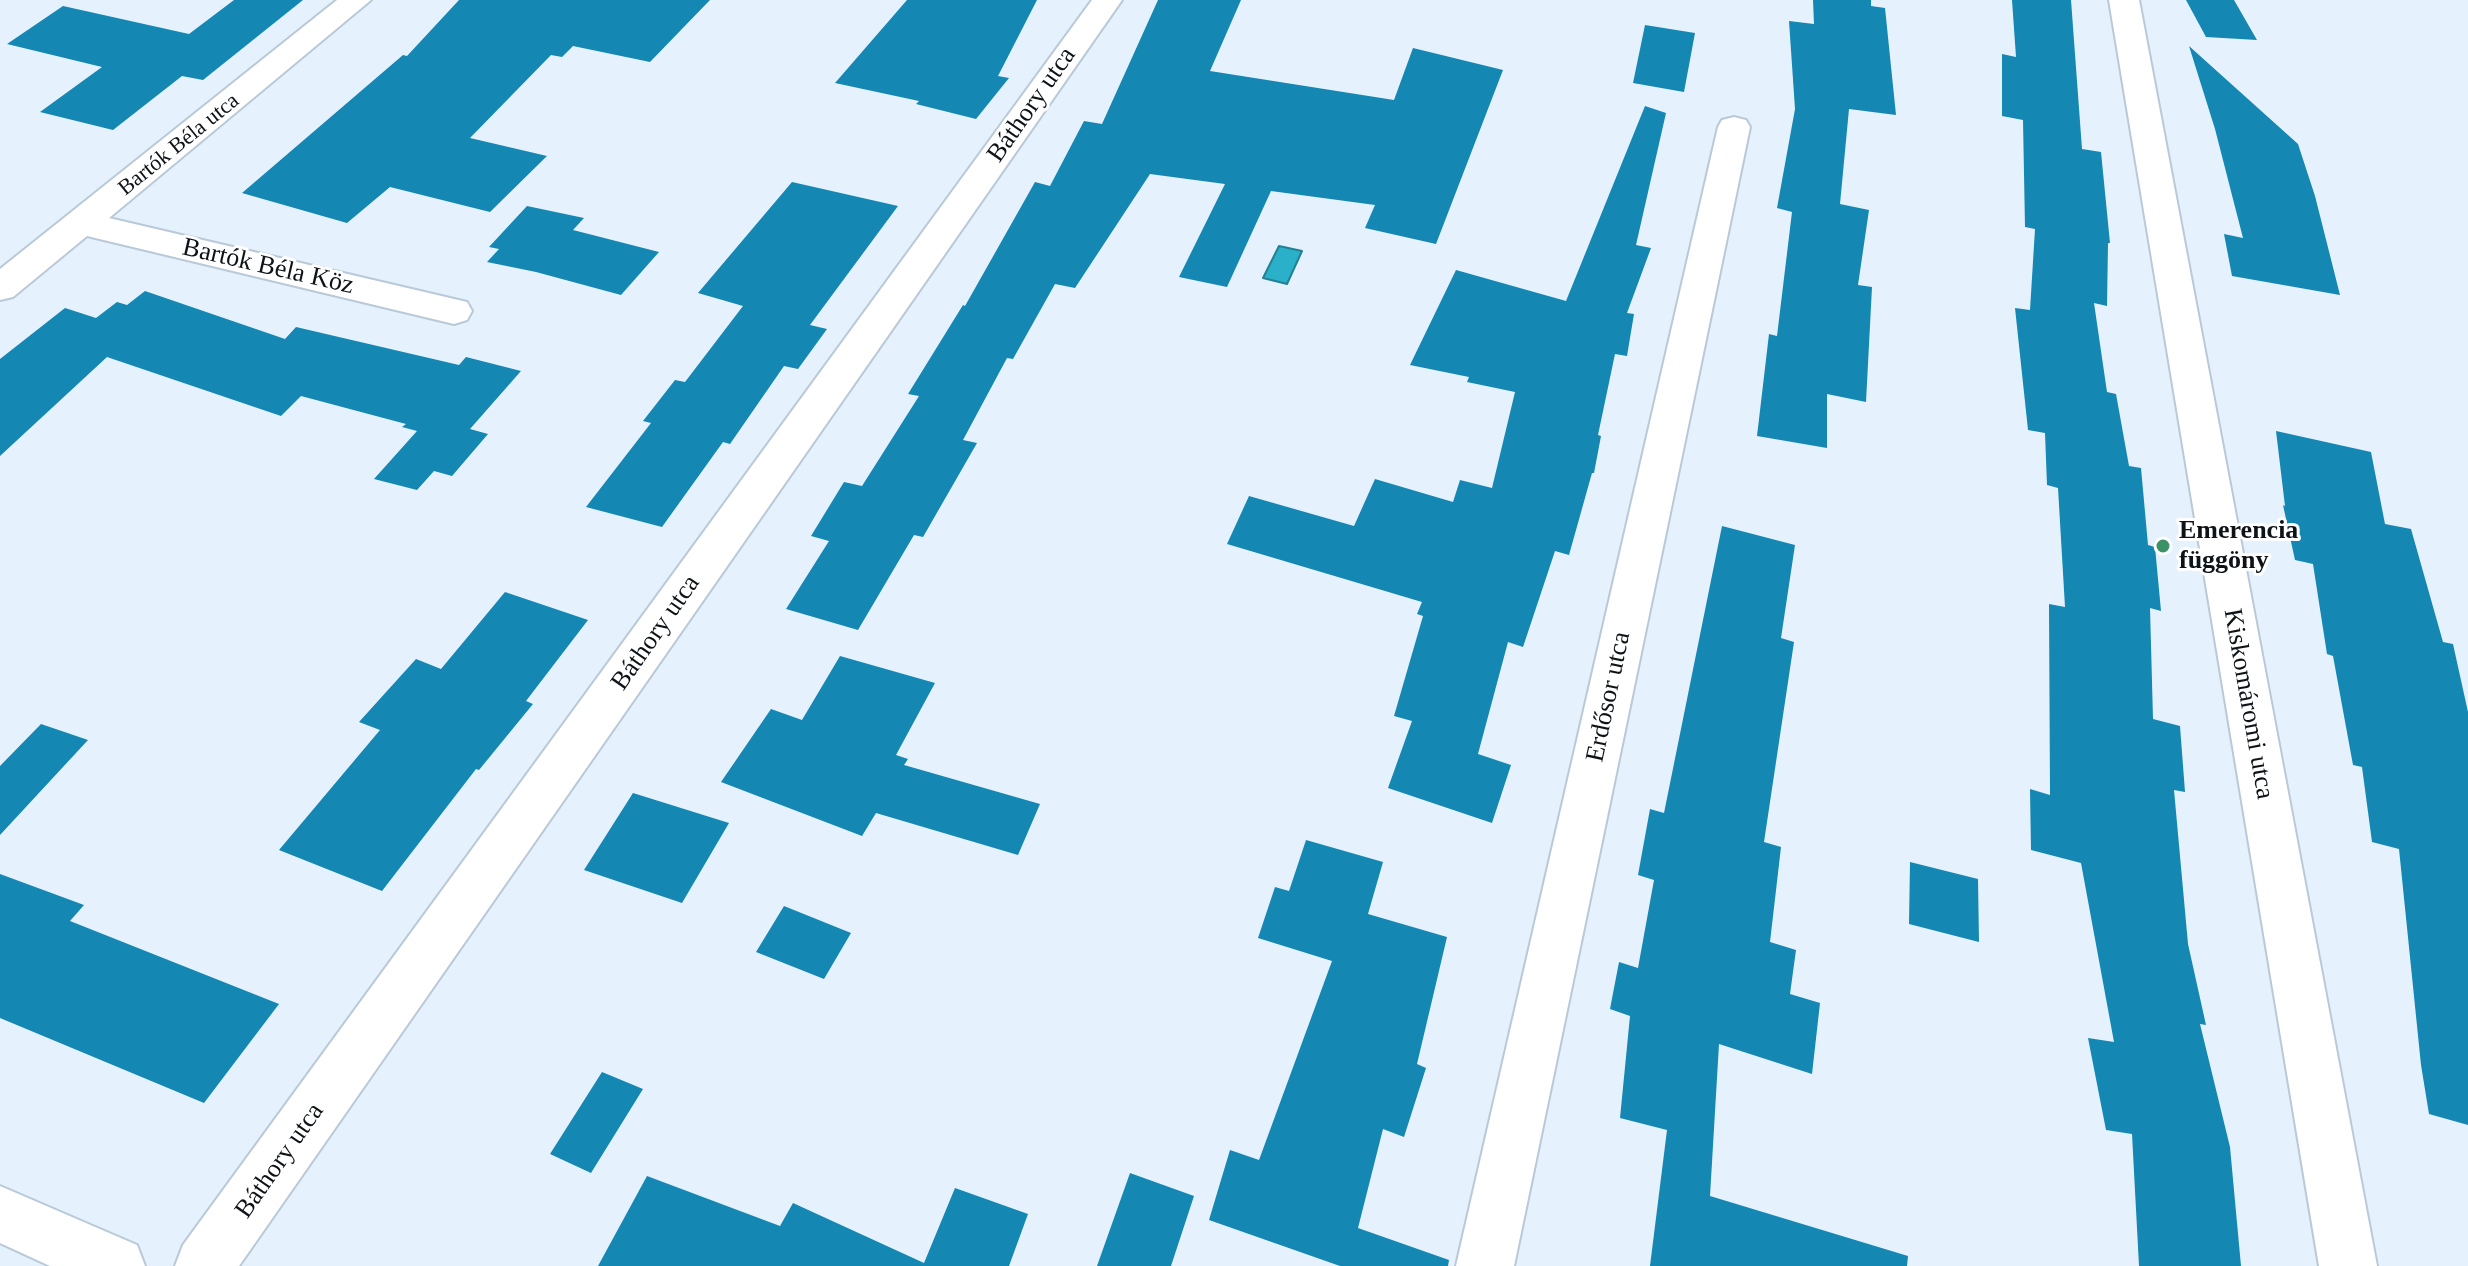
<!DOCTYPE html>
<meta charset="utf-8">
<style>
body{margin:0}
canvas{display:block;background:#e5f1fd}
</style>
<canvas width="2468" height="1266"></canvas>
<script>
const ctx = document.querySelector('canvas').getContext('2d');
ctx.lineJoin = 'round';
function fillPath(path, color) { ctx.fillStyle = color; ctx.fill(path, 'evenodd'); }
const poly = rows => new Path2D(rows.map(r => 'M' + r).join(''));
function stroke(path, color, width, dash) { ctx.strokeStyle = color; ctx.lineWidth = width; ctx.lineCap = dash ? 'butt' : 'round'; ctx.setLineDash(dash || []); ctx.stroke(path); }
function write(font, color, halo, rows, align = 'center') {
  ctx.font = font + ' "Times New Roman",serif'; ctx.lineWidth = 6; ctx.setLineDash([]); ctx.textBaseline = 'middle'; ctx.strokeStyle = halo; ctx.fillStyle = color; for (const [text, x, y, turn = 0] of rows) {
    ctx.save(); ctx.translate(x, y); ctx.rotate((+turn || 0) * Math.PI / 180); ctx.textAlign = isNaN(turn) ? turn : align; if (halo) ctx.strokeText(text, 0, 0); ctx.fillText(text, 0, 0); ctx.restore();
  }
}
const water = poly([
 [1279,246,1302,251,1287,284,1263,278,1279,246]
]);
const building = poly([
 [234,0,303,0,203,80,182,76,113,130,40,112,102,67,7,44,63,6,189,34],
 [459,0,710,0,650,62,573,46,562,57,551,55,470,138,547,156,490,212,390,187,347,223,242,193,403,55,407,56],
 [907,0,1037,0,998,76,1009,78,976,119,916,104,919,101,835,83],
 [1158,0,1241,0,1210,71,1394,100,1413,48,1503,70,1436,244,1365,228,1375,205,1271,191,1227,287,1179,277,1225,184,1150,174,1075,288,1055,284,1013,359,1007,358,963,440,977,443,923,537,914,535,858,630,786,609,829,541,811,536,844,482,862,486,919,396,908,394,963,305,965,306,1035,182,1050,186,1084,121,1102,124],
 [1813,0,1871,0,1871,6,1885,8,1896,115,1849,109,1840,204,1869,210,1858,285,1872,287,1866,402,1827,394,1827,448,1757,436,1769,334,1777,336,1792,212,1777,208,1795,109,1789,21,1814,24],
 [2012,0,2071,0,2082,149,2101,152,2110,243,2108,243,2107,306,2094,303,2107,392,2116,394,2129,466,2141,468,2148,545,2155,547,2161,611,2150,608,2153,719,2180,726,2185,792,2174,790,2188,944,2206,1025,2200,1024,2230,1147,2241,1266,2139,1266,2132,1134,2106,1130,2088,1038,2114,1042,2081,863,2031,850,2030,789,2050,795,2049,604,2065,607,2058,488,2047,485,2045,433,2028,430,2015,308,2030,310,2035,229,2025,227,2023,120,2002,116,2002,54,2016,57],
 [2186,0,2234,0,2257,40,2206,37],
 [1645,25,1695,33,1684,92,1633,83],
 [2189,46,2298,144,2315,196,2340,295,2232,276,2224,234,2243,238,2215,129],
 [1645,106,1666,113,1636,245,1651,248,1627,313,1634,314,1627,356,1615,354,1598,435,1601,436,1594,473,1592,473,1569,555,1555,551,1523,647,1508,642,1478,754,1511,765,1492,823,1388,788,1412,721,1394,716,1423,616,1417,614,1422,602,1227,544,1249,496,1354,526,1375,479,1453,502,1460,480,1492,488,1515,392,1467,382,1469,377,1410,365,1456,270,1566,301],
 [792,182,898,206,810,325,827,329,798,369,784,366,730,444,723,442,662,527,586,507,651,423,643,421,675,380,685,382,743,306,698,293],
 [527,206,584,218,573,230,659,252,621,295,536,272,487,262,499,249,489,247],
 [145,291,285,339,296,327,459,365,466,357,521,371,470,429,488,434,452,476,434,471,417,490,374,479,417,431,402,427,406,424,301,396,281,416,107,357,0,456,0,359,65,308,96,318,117,302,127,305],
 [2276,431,2371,452,2385,524,2411,529,2443,642,2453,644,2468,712,2468,1125,2429,1114,2421,1065,2399,849,2372,842,2362,767,2353,765,2333,656,2327,654,2313,564,2295,560,2283,505,2285,506],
 [1722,526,1795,545,1781,638,1794,642,1764,842,1781,847,1770,942,1796,950,1790,994,1820,1003,1812,1074,1719,1044,1710,1196,1908,1256,1907,1266,1650,1266,1667,1130,1620,1118,1630,1016,1610,1009,1619,962,1638,968,1654,880,1638,875,1650,809,1664,813],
 [505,592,588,620,526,701,533,704,479,770,476,769,382,891,279,850,380,730,359,722,416,659,441,669],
 [840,656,935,683,896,755,908,759,904,765,1040,804,1018,855,876,813,862,836,721,782,771,709,802,720],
 [41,724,88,740,0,835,0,766],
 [633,793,729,823,682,903,584,870],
 [1306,840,1383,862,1368,914,1447,937,1417,1064,1426,1068,1404,1137,1383,1129,1358,1228,1449,1260,1448,1266,1340,1266,1209,1220,1230,1150,1259,1160,1332,961,1258,938,1275,887,1289,891],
 [1910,862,1978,879,1979,942,1909,924],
 [0,874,84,905,70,921,279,1004,204,1103,0,1018],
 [784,906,851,933,824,979,756,952],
 [602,1072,643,1089,591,1173,550,1154],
 [1130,1173,1194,1196,1171,1266,1097,1266],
 [647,1176,780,1226,793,1203,924,1263,955,1188,1028,1214,1009,1266,598,1266]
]);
const street = poly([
 [337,0,371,0,109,218,467,302,472,311,467,320,454,324,87,236,13,297,0,300,0,269,337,0],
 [1092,0,1122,0,239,1266,175,1266,183,1245,1092,0],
 [2109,0,2139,0,2377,1266,2319,1266,2109,0],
 [1734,117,1746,120,1750,127,1514,1266,1456,1266,1718,127,1722,120,1734,117],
 [0,1186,137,1245,145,1266,50,1266,0,1243,0,1186]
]);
const markers = [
 [2163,546,8,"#3b9267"]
];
const farStreetnames = [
 ["Bartók Béla utca",179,145,-39]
];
const streetNames = [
 ["Báthory utca",1032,105,-55],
 ["Bartók Béla Köz",268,267,13],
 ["Báthory utca",656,633,-55],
 ["Erdősor utca",1609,697,-78],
 ["Kiskomáromi utca",2248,704,80],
 ["Báthory utca",280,1161,-55]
];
const poiNames = [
 ["Emerencia",2179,531],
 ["függöny",2179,561]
];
fillPath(water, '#2ab0c8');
stroke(water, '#228193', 2);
fillPath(building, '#1487b3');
stroke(street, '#bac9d8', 4);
fillPath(street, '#fff');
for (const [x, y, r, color] of markers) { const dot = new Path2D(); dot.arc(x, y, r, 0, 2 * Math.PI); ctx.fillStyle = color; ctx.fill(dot); stroke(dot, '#fff', 3); }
write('22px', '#0e1318', '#fff', farStreetnames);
write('26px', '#0e1318', '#fff', streetNames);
write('bold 26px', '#0e1318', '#fff', poiNames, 'left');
</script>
